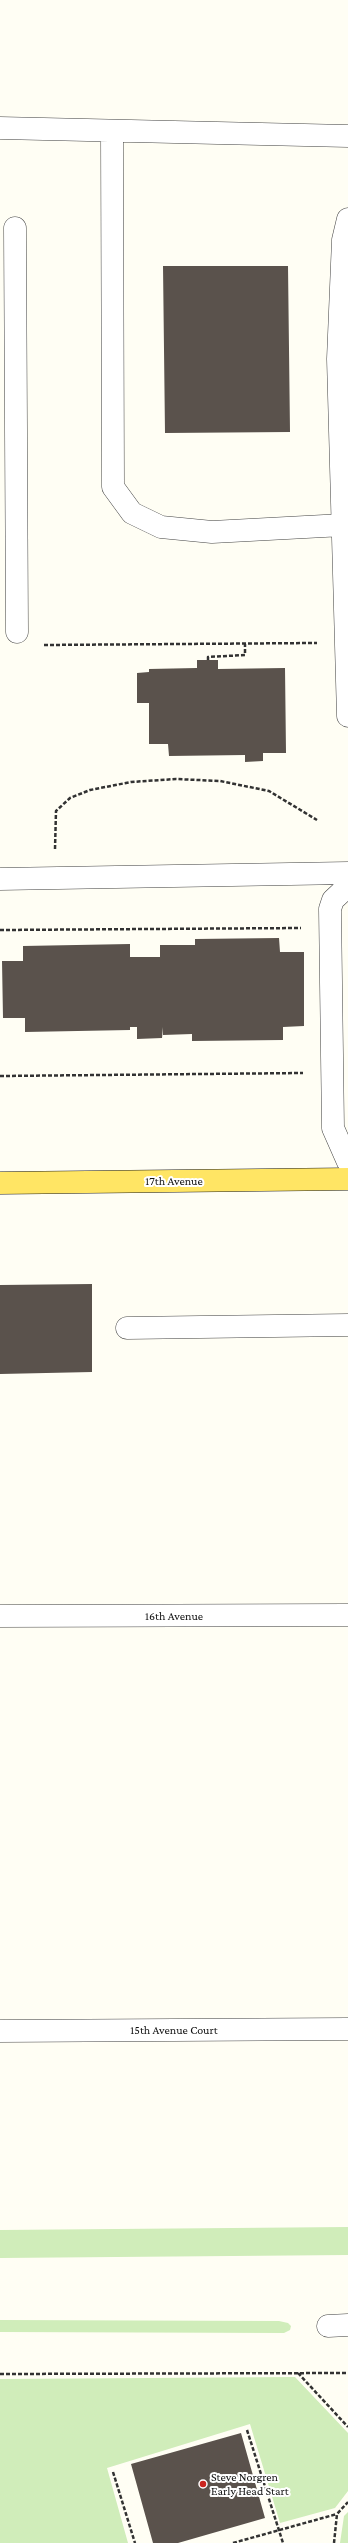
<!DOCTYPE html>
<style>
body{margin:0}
canvas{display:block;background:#fffef4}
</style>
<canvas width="348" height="2543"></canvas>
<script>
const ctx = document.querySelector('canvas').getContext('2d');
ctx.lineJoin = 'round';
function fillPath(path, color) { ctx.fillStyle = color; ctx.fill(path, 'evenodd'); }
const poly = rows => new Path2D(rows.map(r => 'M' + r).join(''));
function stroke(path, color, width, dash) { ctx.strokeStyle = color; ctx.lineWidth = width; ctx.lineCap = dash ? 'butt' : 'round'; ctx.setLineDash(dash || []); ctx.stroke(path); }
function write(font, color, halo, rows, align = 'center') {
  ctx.font = font + ' "Crimson Pro",serif'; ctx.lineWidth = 4; ctx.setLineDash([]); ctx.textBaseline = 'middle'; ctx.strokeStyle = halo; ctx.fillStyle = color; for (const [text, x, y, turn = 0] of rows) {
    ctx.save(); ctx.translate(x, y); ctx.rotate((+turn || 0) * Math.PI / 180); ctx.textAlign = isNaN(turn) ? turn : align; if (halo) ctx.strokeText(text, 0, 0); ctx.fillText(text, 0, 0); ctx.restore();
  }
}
const green = poly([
 [348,2227,348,2255,0,2258,0,2230],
 [0,2320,279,2321,288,2323,291,2326,290,2330,284,2333,0,2332],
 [295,2377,348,2433,348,2491,335,2508,280,2523,250,2424,107,2468,128,2543,0,2543,0,2379],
 [348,2512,348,2543,340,2543,344,2516]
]);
const building = poly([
 [163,266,288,266,290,432,165,433],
 [197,660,218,660,218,669,285,668,286,753,263,753,263,761,245,762,245,755,169,756,168,744,149,744,149,703,137,703,137,673,149,672,149,669,197,668],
 [279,938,280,952,304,952,304,1026,283,1027,283,1040,192,1041,192,1034,163,1035,163,1027,162,1038,137,1039,137,1027,130,1027,130,1030,25,1032,25,1018,3,1018,2,961,23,961,23,946,130,944,130,957,160,957,160,945,195,945,195,939],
 [92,1284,92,1372,0,1374,0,1285],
 [241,2433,265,2518,178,2543,153,2543,131,2464]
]);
const path = poly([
 [44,645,317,643],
 [208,660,208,657,245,655,245,644],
 [55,849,56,811,70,798,90,790,131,782,176,779,220,781,269,791,317,820],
 [0,930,301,928],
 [0,1076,303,1073],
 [298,2373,348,2427],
 [0,2374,348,2373],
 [247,2430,283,2543],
 [113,2472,135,2543],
 [233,2543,337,2514],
 [334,2543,337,2514,348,2502]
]);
const minor = poly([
 [0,128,348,136],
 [112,131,113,487,132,513,161,527,212,532,343,525],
 [348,219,343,240,338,359,348,716],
 [15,228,17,632],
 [0,879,348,873],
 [348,886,333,900,330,909,333,1128,348,1162],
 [127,1328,348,1325],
 [0,1616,348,1615],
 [0,2031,348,2029],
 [328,2326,348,2325]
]);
const major = poly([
 [0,1183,348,1179]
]);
const markers = [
 [203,2484,4,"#ca241f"]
];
const streetNames = [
 ["17th Avenue",174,1181],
 ["16th Avenue",174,1616],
 ["15th Avenue Court",174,2030]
];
const poiNames = [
 ["Steve Norgren",211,2477],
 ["Early Head Start",211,2491]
];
fillPath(green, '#d0edba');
fillPath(building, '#5a524c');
stroke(minor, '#434343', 23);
stroke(major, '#212121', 23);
stroke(path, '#323232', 2.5, [4, 2]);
stroke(minor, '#fff', 22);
stroke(major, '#ffe564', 22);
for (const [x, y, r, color] of markers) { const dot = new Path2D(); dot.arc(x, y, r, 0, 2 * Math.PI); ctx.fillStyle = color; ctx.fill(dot); stroke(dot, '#fff', 1.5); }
write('12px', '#101010', '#fff', streetNames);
write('12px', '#101010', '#fff', poiNames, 'left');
</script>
